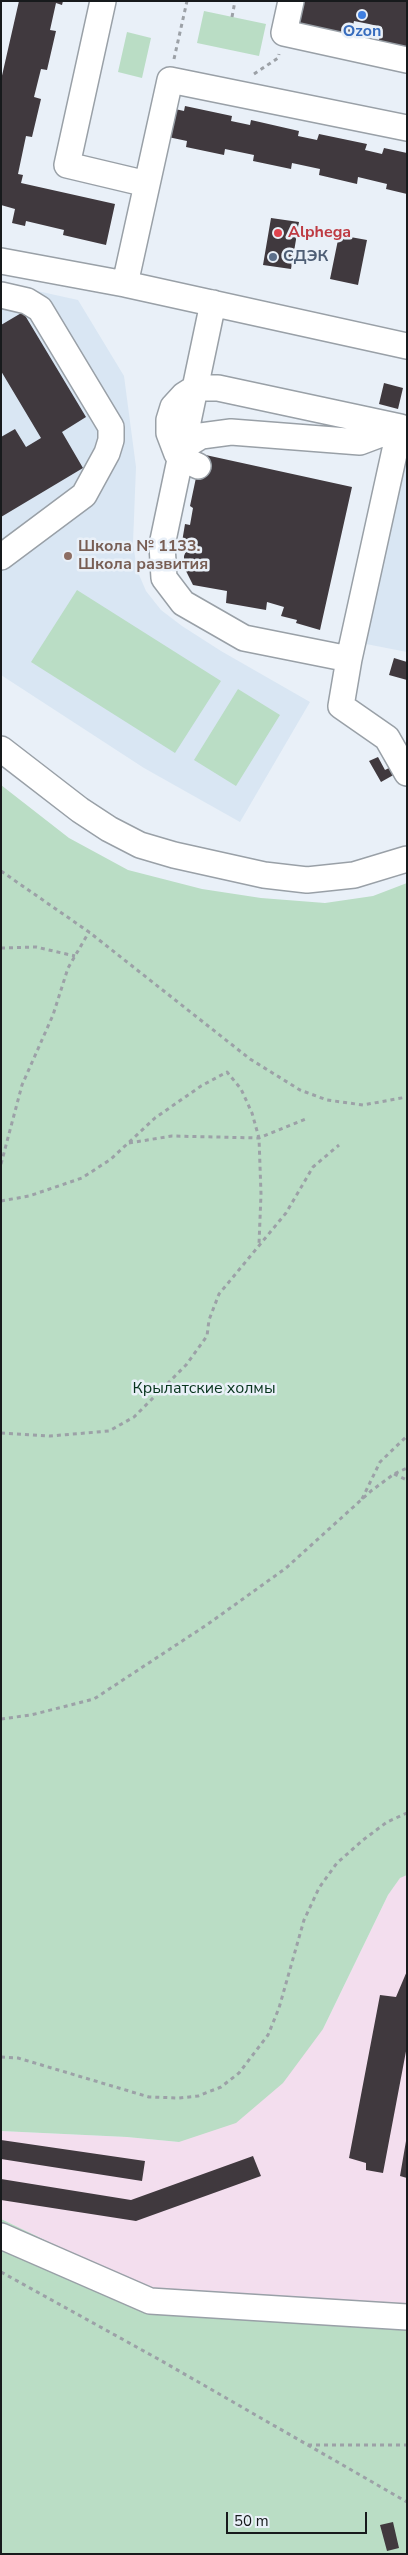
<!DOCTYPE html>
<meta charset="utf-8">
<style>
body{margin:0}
#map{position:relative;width:408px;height:2555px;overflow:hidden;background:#e9f0f8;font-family:"Nunito Sans",sans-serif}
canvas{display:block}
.frame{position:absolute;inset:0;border:2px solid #171a1c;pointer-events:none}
.scale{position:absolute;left:226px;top:2512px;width:141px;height:22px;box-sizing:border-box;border:2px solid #171a1c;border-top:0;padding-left:6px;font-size:15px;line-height:18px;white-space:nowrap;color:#171a1c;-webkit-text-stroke:4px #e9f0f8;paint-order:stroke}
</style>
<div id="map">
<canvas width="408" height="2555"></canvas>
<div class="frame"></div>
<div class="scale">50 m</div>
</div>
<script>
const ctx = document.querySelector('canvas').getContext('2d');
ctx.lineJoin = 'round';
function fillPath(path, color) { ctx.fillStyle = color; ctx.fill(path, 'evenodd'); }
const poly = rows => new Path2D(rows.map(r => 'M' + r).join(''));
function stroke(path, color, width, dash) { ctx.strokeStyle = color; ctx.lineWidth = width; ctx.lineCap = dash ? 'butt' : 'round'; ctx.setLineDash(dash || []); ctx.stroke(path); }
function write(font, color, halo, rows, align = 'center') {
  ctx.font = font + ' "Nunito Sans",sans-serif'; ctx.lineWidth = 5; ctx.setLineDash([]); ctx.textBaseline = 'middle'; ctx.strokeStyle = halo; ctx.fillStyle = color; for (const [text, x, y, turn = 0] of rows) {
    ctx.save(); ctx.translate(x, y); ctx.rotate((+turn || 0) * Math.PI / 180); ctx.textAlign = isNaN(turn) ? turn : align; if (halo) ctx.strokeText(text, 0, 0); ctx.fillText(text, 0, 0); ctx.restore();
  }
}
const built = poly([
 [1,283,78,300,124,376,136,467,133,543,137,570,146,591,161,610,182,626,221,651,310,702,240,822,144,768,1,675],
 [407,450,407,652,366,644]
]);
const industrial = poly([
 [407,1875,407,2307,151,2291,1,2219,1,2131,127,2137,179,2142,323,2029,388,1895,400,1877]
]);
const green = poly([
 [204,11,266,24,259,56,197,43],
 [127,32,151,38,142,78,118,72],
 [77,590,221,681,175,753,31,662],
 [238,689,280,715,236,786,194,760],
 [1,785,69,838,128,870,202,889,261,898,325,903,373,896,407,883,407,1875,400,1878,388,1895,323,2029,283,2083,236,2123,179,2142,127,2137,1,2131],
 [1,2219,151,2291,407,2307,407,2554,1,2554]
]);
const building = poly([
 [19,1,63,1,62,5,56,3,50,30,56,31,47,70,41,69,34,97,41,99,32,137,26,136,18,174,23,175,21,183,115,204,106,245,63,235,64,230,26,221,25,226,12,223,15,209,1,205,1,80],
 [300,1,407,1,407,50,378,44,382,27,369,24,354,21,350,38,294,26],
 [185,106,232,116,231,121,250,125,251,120,299,131,298,136,317,140,319,134,367,144,365,150,382,154,384,148,407,153,407,194,386,189,387,184,358,177,357,184,319,175,320,169,292,163,291,169,253,161,254,155,225,149,224,155,186,147,187,141,168,137,175,109,184,111],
 [271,218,299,222,291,269,263,265],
 [339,235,367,240,358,285,330,279],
 [23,312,86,417,62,432,83,468,1,517,1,437,15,429,26,447,41,438,1,371,1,325],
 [384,383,403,388,398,409,379,404],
 [201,454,352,487,320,630,296,623,297,620,281,616,284,607,267,602,266,610,226,603,227,591,193,585,184,567,184,556,188,546,182,542,185,524,190,525,193,508,190,506],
 [394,658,407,662,407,680,389,675],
 [378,757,385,770,393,766,397,773,381,782,369,761],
 [407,1971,407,2046,383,2173,366,2170,366,2163,349,2158,380,1995,396,1997],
 [1,2140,145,2161,142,2181,1,2159],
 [406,2141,407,2141,407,2178,400,2176],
 [253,2156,261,2176,136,2221,1,2200,1,2179,131,2200],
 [393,2522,399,2548,387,2551,380,2525]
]);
const path = poly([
 [232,17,235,1],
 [174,59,187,1],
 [254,74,278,58,279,54],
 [1,871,89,932,250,1059,300,1090,327,1100,363,1105,407,1097],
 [1,948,36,947,75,956],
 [129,1143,172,1136,259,1138,306,1119],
 [1,1164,22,1085,53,1015,68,968,89,932],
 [1,1201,29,1196,82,1178,111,1159,155,1118,201,1086,227,1072,241,1089,252,1113,259,1138,261,1194,259,1244],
 [1,1433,50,1436,109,1431,134,1417,186,1365,207,1336,209,1320,219,1294,286,1213,313,1167,339,1145],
 [394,1474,407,1480],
 [362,1499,380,1462,407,1436],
 [1,1719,31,1715,94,1699,208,1624,286,1568,371,1491,394,1474,407,1468],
 [1,2057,18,2058,149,2097,179,2098,198,2096,221,2087,239,2073,268,2035,279,2008,304,1920,319,1888,337,1863,363,1840,387,1822,407,1813],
 [1,2272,160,2360,407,2502],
 [308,2445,407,2445]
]);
const minor = poly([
 [103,1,67,165,147,184],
 [291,1,284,33,407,60],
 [1,261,125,284,407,346],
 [125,284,170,80,407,128],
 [1,295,27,301,40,309,111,427,111,440,107,453,84,495,1,557],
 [213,303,162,545,164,578,183,603,244,638,349,659,341,706,387,738,407,773],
 [183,447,201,436,231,432,360,442,400,427],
 [198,466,185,460,177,454,169,433,169,420,173,407,184,395,195,388,218,388,400,427],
 [349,659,400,427],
 [1,749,80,810,109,829,140,845,174,855,264,875,307,880,354,875,407,859],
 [1,2236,150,2301,407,2317]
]);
const markers = [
 [362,15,5,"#3f7fe0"],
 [278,233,5,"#e0444e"],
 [273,257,5,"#5c6f8a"],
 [68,556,5,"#8d6e63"]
];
const shopNames = [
 ["Ozon",362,32]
];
const healthNames = [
 ["Alphega",288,233]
];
const serviceNames = [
 ["СДЭК",283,257]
];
const educationNames = [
 ["Школа № 1133.",78,547],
 ["Школа развития",78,565]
];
const parkNames = [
 ["Крылатские холмы",204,1389]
];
fillPath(built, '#d9e6f3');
fillPath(industrial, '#f3deee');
fillPath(green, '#baddc5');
fillPath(building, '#40393e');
stroke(minor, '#99a0a7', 28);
stroke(path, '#9ca1a7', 3, [4, 4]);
stroke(minor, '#fff', 25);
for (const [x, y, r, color] of markers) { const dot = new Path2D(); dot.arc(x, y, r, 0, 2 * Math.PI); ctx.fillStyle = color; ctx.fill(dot); stroke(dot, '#e9f0f8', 2); }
write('bold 16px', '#366cbe', '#e9f0f8', shopNames);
write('bold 16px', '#be3a42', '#e9f0f8', healthNames, 'left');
write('bold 16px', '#4e5e75', '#e9f0f8', serviceNames, 'left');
write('bold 16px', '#785e54', '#e9f0f8', educationNames, 'left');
write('16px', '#07341d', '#e9f0f8', parkNames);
</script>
